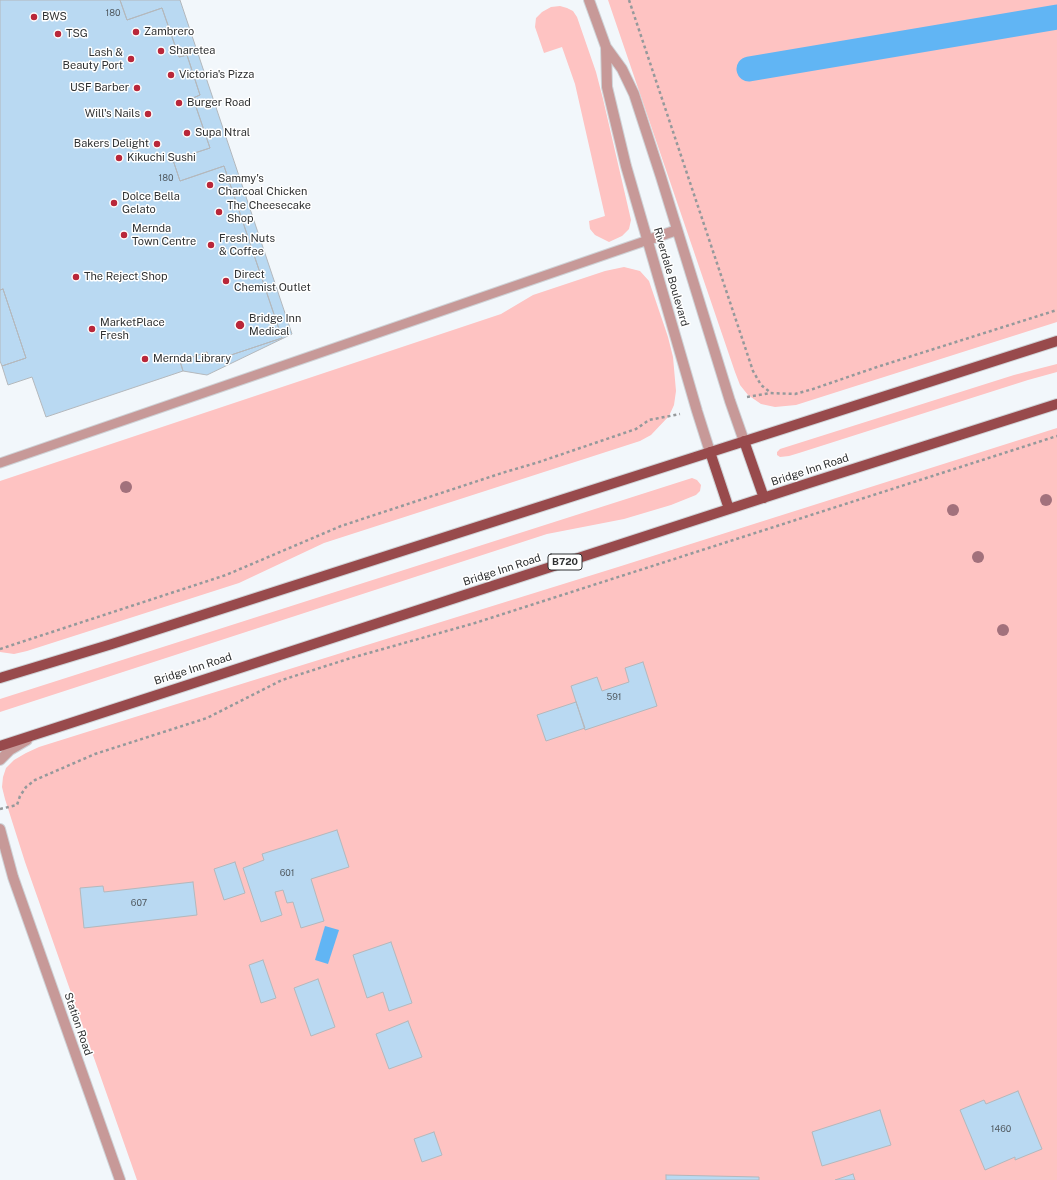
<!DOCTYPE html>
<style>
body{margin:0}
canvas{display:block;background:#f2f7fb}
</style>
<canvas width="1057" height="1180"></canvas>
<script>
const ctx = document.querySelector('canvas').getContext('2d');
ctx.lineJoin = 'round';
function fillPath(path, color) { ctx.fillStyle = color; ctx.fill(path, 'evenodd'); }
const poly = rows => new Path2D(rows.map(r => 'M' + r).join(''));
function stroke(path, color, width, dash) { ctx.strokeStyle = color; ctx.lineWidth = width; ctx.lineCap = dash ? 'butt' : 'round'; ctx.setLineDash(dash || []); ctx.stroke(path); }
function write(font, color, halo, rows, align = 'center') {
  ctx.font = font + ' "Public Sans",sans-serif'; ctx.lineWidth = 3; ctx.setLineDash([]); ctx.textBaseline = 'middle'; ctx.strokeStyle = halo; ctx.fillStyle = color; for (const [text, x, y, turn = 0] of rows) {
    ctx.save(); ctx.translate(x, y); ctx.rotate((+turn || 0) * Math.PI / 180); ctx.textAlign = isNaN(turn) ? turn : align; if (halo) ctx.strokeText(text, 0, 0); ctx.fillText(text, 0, 0); ctx.restore();
  }
}
const green = poly([
 [608,0,1057,0,1057,322,796,405,775,407,761,404,748,395,740,385,735,372],
 [560,6,567,8,573,11,577,17,596,72,603,99,631,220,629,229,622,236,609,242,595,235,590,229,589,221,605,216,575,84,562,47,544,53,535,27,536,18,542,12,551,7],
 [624,267,640,271,649,281,668,337,673,357,676,391,674,405,669,416,651,435,640,441,324,543,239,583,27,651,14,654,0,652,0,481,501,314,533,295,605,271],
 [1057,364,1057,372,1028,380,799,453,789,456,780,457,777,455,777,452,780,449,1014,375],
 [1057,428,1057,1180,137,1180,25,862,5,799,2,787,3,777,6,768,14,760,26,753,39,747,90,731,618,567],
 [692,478,697,480,701,485,700,491,696,495,671,505,624,519,547,534,0,712,0,699]
]);
const water = poly([
 [325,926,339,930,328,964,315,960]
]);
const canal = poly([
 [749,69,1057,17]
]);
const building = poly([
 [0,0,120,0,127,20,162,8,179,57,187,55,200,95,193,98,210,148,173,160,180,181,224,166,282,338,210,362,207,352,180,361,183,371,46,417,32,377,8,385,2,366,26,358,3,289,0,290,0,0],
 [120,0,180,0,292,334,207,375,183,371,180,361,207,352,210,362,282,338,224,166,180,181,173,160,210,148,193,98,200,95,187,55,179,57,162,8,127,20,120,0],
 [3,289,26,358,2,366,0,361,0,290,3,289],
 [643,662,657,706,585,730,571,686,597,677,602,691,629,682,625,668,643,662],
 [576,702,585,728,546,741,537,715,576,702],
 [337,830,349,867,311,879,324,921,301,928,293,902,287,903,283,890,275,892,282,915,261,922,243,868,264,860,262,854,337,830],
 [235,862,245,893,224,900,214,869,235,862],
 [193,882,197,915,84,928,80,888,103,886,104,892,193,882],
 [391,942,412,1003,389,1011,383,992,367,998,353,955,391,942],
 [263,960,276,998,261,1003,249,965,263,960],
 [318,979,335,1027,311,1036,294,988,318,979],
 [408,1021,422,1057,389,1069,376,1034,408,1021],
 [1018,1091,1042,1149,1015,1160,1015,1157,985,1170,960,1110,984,1100,986,1104,1018,1091],
 [880,1110,891,1145,822,1166,812,1132,880,1110],
 [434,1132,442,1155,422,1162,414,1139,434,1132],
 [853,1174,855,1180,835,1180,853,1174],
 [666,1175,759,1177,759,1180,666,1180,666,1175]
]);
const path = poly([
 [629,0,753,371,761,385,770,392],
 [747,397,770,393,795,394,813,389,877,367,1057,310],
 [0,649,226,575,341,526,502,473,539,462,636,429,649,420,680,414],
 [0,809,17,805,20,796,26,787,35,780,95,754,207,718,282,680,351,658,475,623,1057,436]
]);
const service = poly([
 [0,463,648,240]
]);
const minor = poly([
 [589,0,606,47,622,69,634,94,661,177,730,401,744,441],
 [606,47,607,87,626,166,697,411,710,452],
 [648,240,677,230],
 [0,760,10,750,27,740],
 [0,829,13,877,120,1180]
]);
const primary = poly([
 [744,441,764,498],
 [710,452,729,509],
 [0,678,112,644,1057,341],
 [0,746,806,484,1057,404]
]);
const trees = [
 [126,487],
 [1046,500],
 [953,510],
 [978,557],
 [1003,630]
];
const markers = [
 [34,17,4,"#b9273a"],
 [136,32,4,"#b9273a"],
 [58,34,4,"#b9273a"],
 [161,51,4,"#b9273a"],
 [131,59,4,"#b9273a"],
 [171,75,4,"#b9273a"],
 [137,88,4,"#b9273a"],
 [179,103,4,"#b9273a"],
 [148,114,4,"#b9273a"],
 [187,133,4,"#b9273a"],
 [157,144,4,"#b9273a"],
 [119,158,4,"#b9273a"],
 [210,185,4,"#b9273a"],
 [114,203,4,"#b9273a"],
 [219,212,4,"#b9273a"],
 [124,235,4,"#b9273a"],
 [211,245,4,"#b9273a"],
 [76,277,4,"#b9273a"],
 [226,281,4,"#b9273a"],
 [240,325,5,"#b9273a"],
 [92,329,4,"#b9273a"],
 [145,359,4,"#b9273a"]
];
const numberNames = [
 ["180",113,13],
 ["180",166,178],
 ["591",614,697],
 ["601",287,873],
 ["607",139,903],
 ["1460",1001,1129]
];
const shields = [
 [565,562,34]
];
const shieldNames = [
 ["B720",565,562]
];
const poiNames = [
 ["BWS",42,17],
 ["Zambrero",144,32],
 ["TSG",66,34],
 ["Sharetea",169,51],
 ["Lash &",123,53,"right"],
 ["Beauty Port",123,66,"right"],
 ["Victoria's Pizza",179,75],
 ["USF Barber",129,88,"right"],
 ["Burger Road",187,103],
 ["Will's Nails",140,114,"right"],
 ["Supa Ntral",195,133],
 ["Bakers Delight",149,144,"right"],
 ["Kikuchi Sushi",127,158],
 ["Sammy's",218,179],
 ["Charcoal Chicken",218,192],
 ["Dolce Bella",122,197],
 ["Gelato",122,210],
 ["The Cheesecake",227,206],
 ["Shop",227,219],
 ["Mernda",132,229],
 ["Town Centre",132,242],
 ["Fresh Nuts",219,239],
 ["& Coffee",219,252],
 ["Direct",234,275],
 ["Chemist Outlet",234,288],
 ["The Reject Shop",84,277],
 ["Bridge Inn",249,319],
 ["Medical",249,332],
 ["MarketPlace",100,323],
 ["Fresh",100,336],
 ["Mernda Library",153,359]
];
const streetNames = [
 ["Riverdale Boulevard",671,277,74],
 ["Bridge Inn Road",810,470,-18],
 ["Bridge Inn Road",502,570,-18],
 ["Bridge Inn Road",193,669,-18],
 ["Station Road",78,1024,71]
];
fillPath(green, '#fec3c2');
fillPath(water, '#61b5f4');
stroke(canal, '#61b5f4', 25);
fillPath(building, '#b9d9f2');
stroke(building, '#b4b8bc', 1);
stroke(service, '#cfd3d7', 11);
stroke(minor, '#cfd3d7', 12);
stroke(primary, '#cfd3d7', 12);
stroke(path, '#95999b', 2.5, [3, 3]);
stroke(service, '#c79998', 9);
stroke(minor, '#c79998', 10);
stroke(primary, '#984a4c', 10);
ctx.fillStyle = '#a2717c';
for (const [x, y] of trees) { ctx.beginPath(); ctx.arc(x, y, 6, 0, 2 * Math.PI); ctx.fill(); }
for (const [x, y, r, color] of markers) { const dot = new Path2D(); dot.arc(x, y, r, 0, 2 * Math.PI); ctx.fillStyle = color; ctx.fill(dot); stroke(dot, '#fff', 1.5); }
write('9px', '#525b62', null, numberNames);
for (const [x, y, w] of shields) { const box = new Path2D(); box.roundRect(x - w / 2, y - 8, w, 16, 3); ctx.fillStyle = '#fff'; ctx.fill(box); stroke(box, '#2f3132', 1); }
write('bold 10px', '#2f3132', null, shieldNames);
write('11px', '#2f3132', '#fff', poiNames, 'left');
write('11px', '#2f3132', '#fff', streetNames);
</script>
